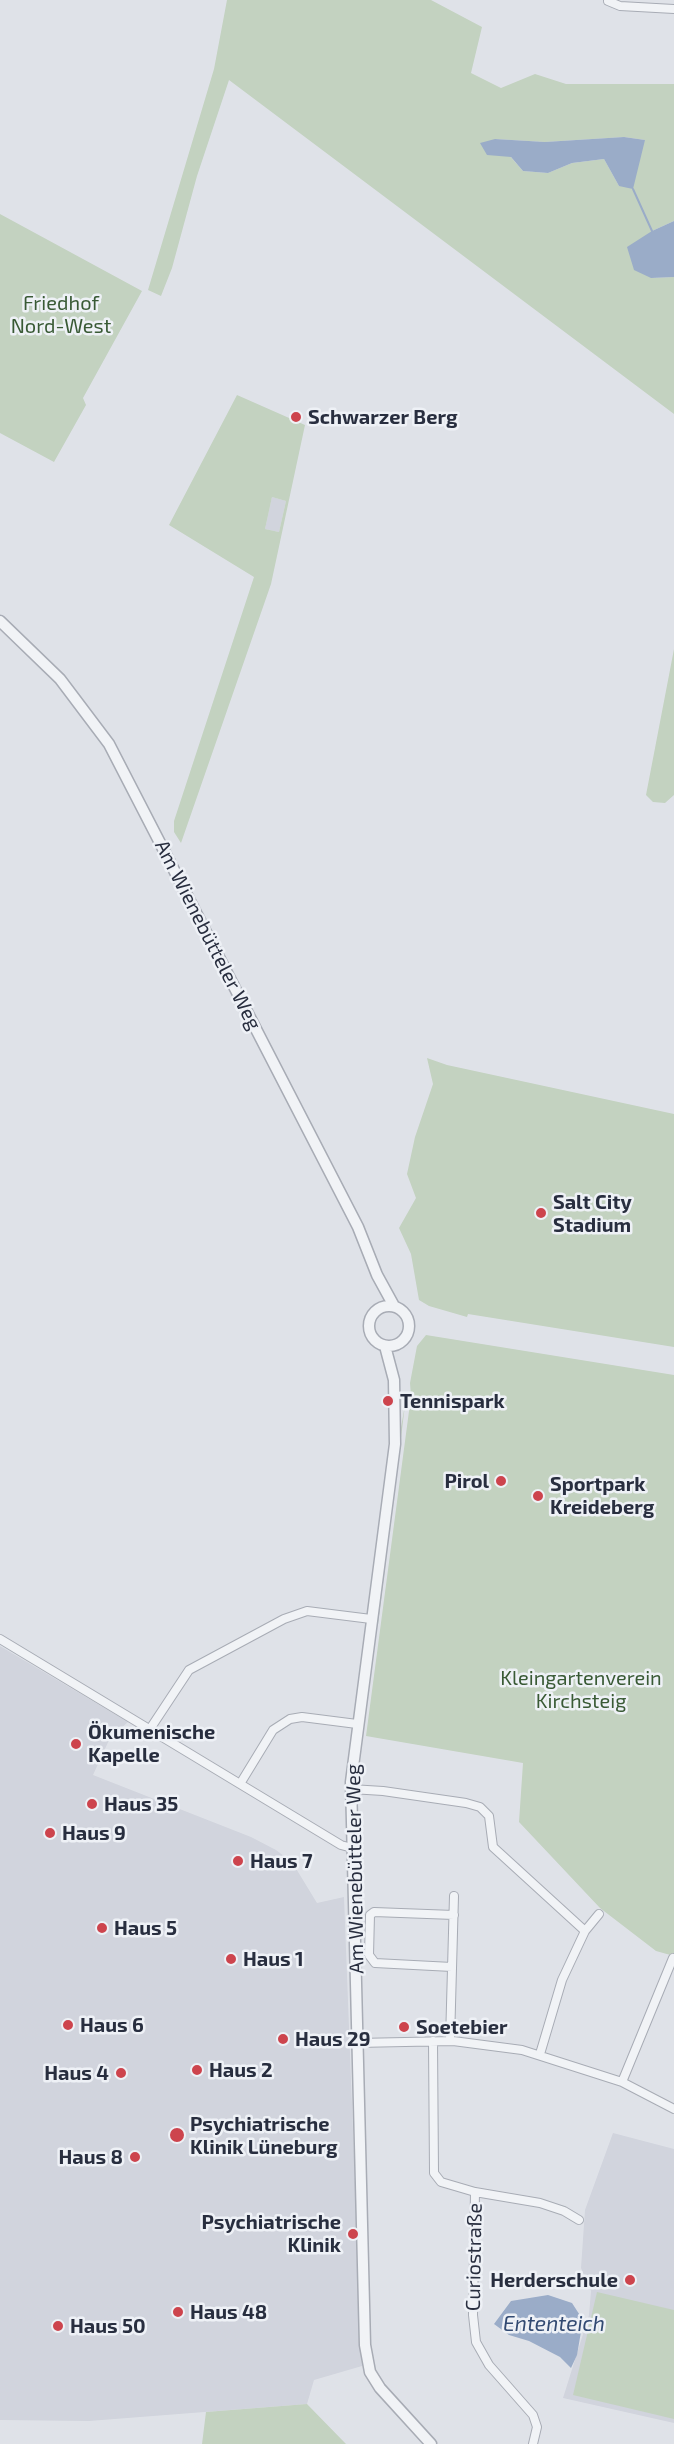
<!DOCTYPE html>
<meta charset="utf-8">
<style>
body{margin:0}
canvas{display:block;background:#dfe2e8}
</style>
<canvas width="674" height="2444"></canvas>
<script>
const ctx = document.querySelector('canvas').getContext('2d');
ctx.lineJoin = 'round';
function fillPath(path, color) { ctx.fillStyle = color; ctx.fill(path, 'evenodd'); }
const poly = rows => new Path2D(rows.map(r => 'M' + r).join(''));
function stroke(path, color, width, dash) { ctx.strokeStyle = color; ctx.lineWidth = width; ctx.lineCap = dash ? 'butt' : 'round'; ctx.setLineDash(dash || []); ctx.stroke(path); }
function write(font, color, halo, rows, align = 'center') {
  ctx.font = font + ' "Exo 2",sans-serif'; ctx.lineWidth = 5; ctx.setLineDash([]); ctx.textBaseline = 'middle'; ctx.strokeStyle = halo; ctx.fillStyle = color; for (const [text, x, y, turn = 0] of rows) {
    ctx.save(); ctx.translate(x, y); ctx.rotate((+turn || 0) * Math.PI / 180); ctx.textAlign = isNaN(turn) ? turn : align; if (halo) ctx.strokeText(text, 0, 0); ctx.fillText(text, 0, 0); ctx.restore();
  }
}
const built = poly([
 [272,497,286,501,279,532,265,529],
 [0,1646,128,1722,110,1738,93,1775,251,1837,276,1850,292,1862,317,1903,344,1897,362,2366,314,2380,307,2404,89,2421,0,2420],
 [613,2133,674,2149,674,2423,563,2398,589,2315,591,2291,581,2268,585,2210]
]);
const green = poly([
 [227,0,431,0,482,27,471,73,501,88,535,74,566,84,674,84,674,221,652,231,651,278,674,277,674,414,229,80,197,176,172,268,161,296,148,290,214,69],
 [624,137,645,140,619,186,604,159,572,163,548,173,523,171,495,139,545,142],
 [0,214,142,291,83,398,86,405,54,462,0,433],
 [237,395,305,425,271,584,181,843,174,832,174,821,254,577,169,525],
 [272,497,286,501,279,532,265,529],
 [674,649,674,795,665,803,653,802,646,795],
 [427,1058,447,1065,674,1114,674,1347,468,1314,467,1317,429,1306,419,1300,411,1254,399,1228,416,1198,407,1174,415,1137,433,1084],
 [426,1335,674,1375,674,1956,656,1951,600,1908,519,1822,523,1763,366,1736,411,1396,410,1383,417,1346],
 [405,1405,378,1624,374,1623,400,1433],
 [597,2292,674,2310,674,2419,573,2395],
 [307,2404,346,2444,202,2444,206,2412]
]);
const water = poly([
 [624,137,645,140,633,189,619,186,604,159,572,163,548,173,523,171,511,157,487,155,480,143,495,139,545,142],
 [674,221,674,277,651,278,634,270,627,247,652,231],
 [548,2295,572,2303,583,2320,577,2355,571,2368,560,2357,529,2341,509,2335,494,2324,511,2301]
]);
const stream = poly([
 [633,189,652,231]
]);
const minor = poly([
 [608,1,620,6,674,9],
 [0,1639,341,1845,352,1848],
 [150,1729,189,1670,284,1619,307,1611,371,1619],
 [240,1784,273,1730,290,1719,302,1717,357,1724],
 [351,1789,383,1791,466,1803,480,1807,489,1816,493,1847,585,1931],
 [452,1967,375,1963,369,1955,370,1915,374,1912,454,1915],
 [433,2041,434,2173,441,2182,475,2192,540,2203,564,2211,579,2220],
 [450,2041,454,1896],
 [357,2043,453,2041,522,2050,622,2082,674,2109],
 [540,2054,562,1980,585,1931,599,1914],
 [622,2082,673,1958],
 [475,2192,473,2315,476,2342,489,2365,533,2415,537,2427,533,2444]
]);
const tertiary = poly([
 [0,621,60,679,109,744,358,1227,377,1275,394,1306],
 '369 1326a20 20 0 1 1 40 0a20 20 0 1 1-40 0Z',
 [385,1346,394,1380,395,1444,351,1782,365,2345,370,2372,380,2388,431,2444]
]);
const markers = [
 [296,417,6,"#cd444d"],
 [541,1213,6,"#cd444d"],
 [388,1401,6,"#cd444d"],
 [501,1481,6,"#cd444d"],
 [538,1496,6,"#cd444d"],
 [76,1744,6,"#cd444d"],
 [92,1804,6,"#cd444d"],
 [50,1833,6,"#cd444d"],
 [238,1861,6,"#cd444d"],
 [102,1928,6,"#cd444d"],
 [231,1959,6,"#cd444d"],
 [68,2025,6,"#cd444d"],
 [404,2027,6,"#cd444d"],
 [283,2039,6,"#cd444d"],
 [197,2070,6,"#cd444d"],
 [121,2073,6,"#cd444d"],
 [177,2135,8,"#cd444d"],
 [135,2157,6,"#cd444d"],
 [353,2234,6,"#cd444d"],
 [630,2280,6,"#cd444d"],
 [178,2312,6,"#cd444d"],
 [58,2326,6,"#cd444d"]
];
const parkNames = [
 ["Friedhof",61,303],
 ["Nord-West",61,326],
 ["Kleingartenverein",581,1678],
 ["Kirchsteig",581,1701]
];
const poiNames = [
 ["Schwarzer Berg",308,417],
 ["Salt City",553,1202],
 ["Stadium",553,1225],
 ["Tennispark",400,1401],
 ["Pirol",489,1481,"right"],
 ["Sportpark",550,1484],
 ["Kreideberg",550,1507],
 ["Ökumenische",88,1732],
 ["Kapelle",88,1755],
 ["Haus 35",104,1804],
 ["Haus 9",62,1833],
 ["Haus 7",250,1861],
 ["Haus 5",114,1928],
 ["Haus 1",243,1959],
 ["Haus 6",80,2025],
 ["Soetebier",416,2027],
 ["Haus 29",295,2039],
 ["Haus 2",209,2070],
 ["Haus 4",109,2073,"right"],
 ["Psychiatrische",190,2124],
 ["Klinik Lüneburg",190,2147],
 ["Haus 8",123,2157,"right"],
 ["Psychiatrische",341,2222,"right"],
 ["Klinik",341,2245,"right"],
 ["Herderschule",618,2280,"right"],
 ["Haus 48",190,2312],
 ["Haus 50",70,2326]
];
const streetNames = [
 ["Am Wienebütteler Weg",208,935,63],
 ["Am Wienebütteler Weg",355,1869,-91],
 ["Curiostraße",474,2257,-89]
];
const waterNames = [
 ["Ententeich",554,2324]
];
fillPath(built, '#d1d4dd');
fillPath(green, '#c3d2c0');
fillPath(water, '#9aacc8');
stroke(stream, '#9aacc8', 2);
stroke(minor, '#a8acb5', 10);
stroke(tertiary, '#a8acb5', 13);
stroke(minor, '#f1f3f6', 8);
stroke(tertiary, '#f1f3f6', 10);
for (const [x, y, r, color] of markers) { const dot = new Path2D(); dot.arc(x, y, r, 0, 2 * Math.PI); ctx.fillStyle = color; ctx.fill(dot); stroke(dot, '#eef1f6', 2); }
write('20px', '#395a35', '#eef1f6', parkNames);
write('bold 20px', '#282e3f', '#eef1f6', poiNames, 'left');
write('20px', '#282e3f', '#eef1f6', streetNames);
write('italic 21px', '#324a72', '#eef1f6', waterNames);
</script>
